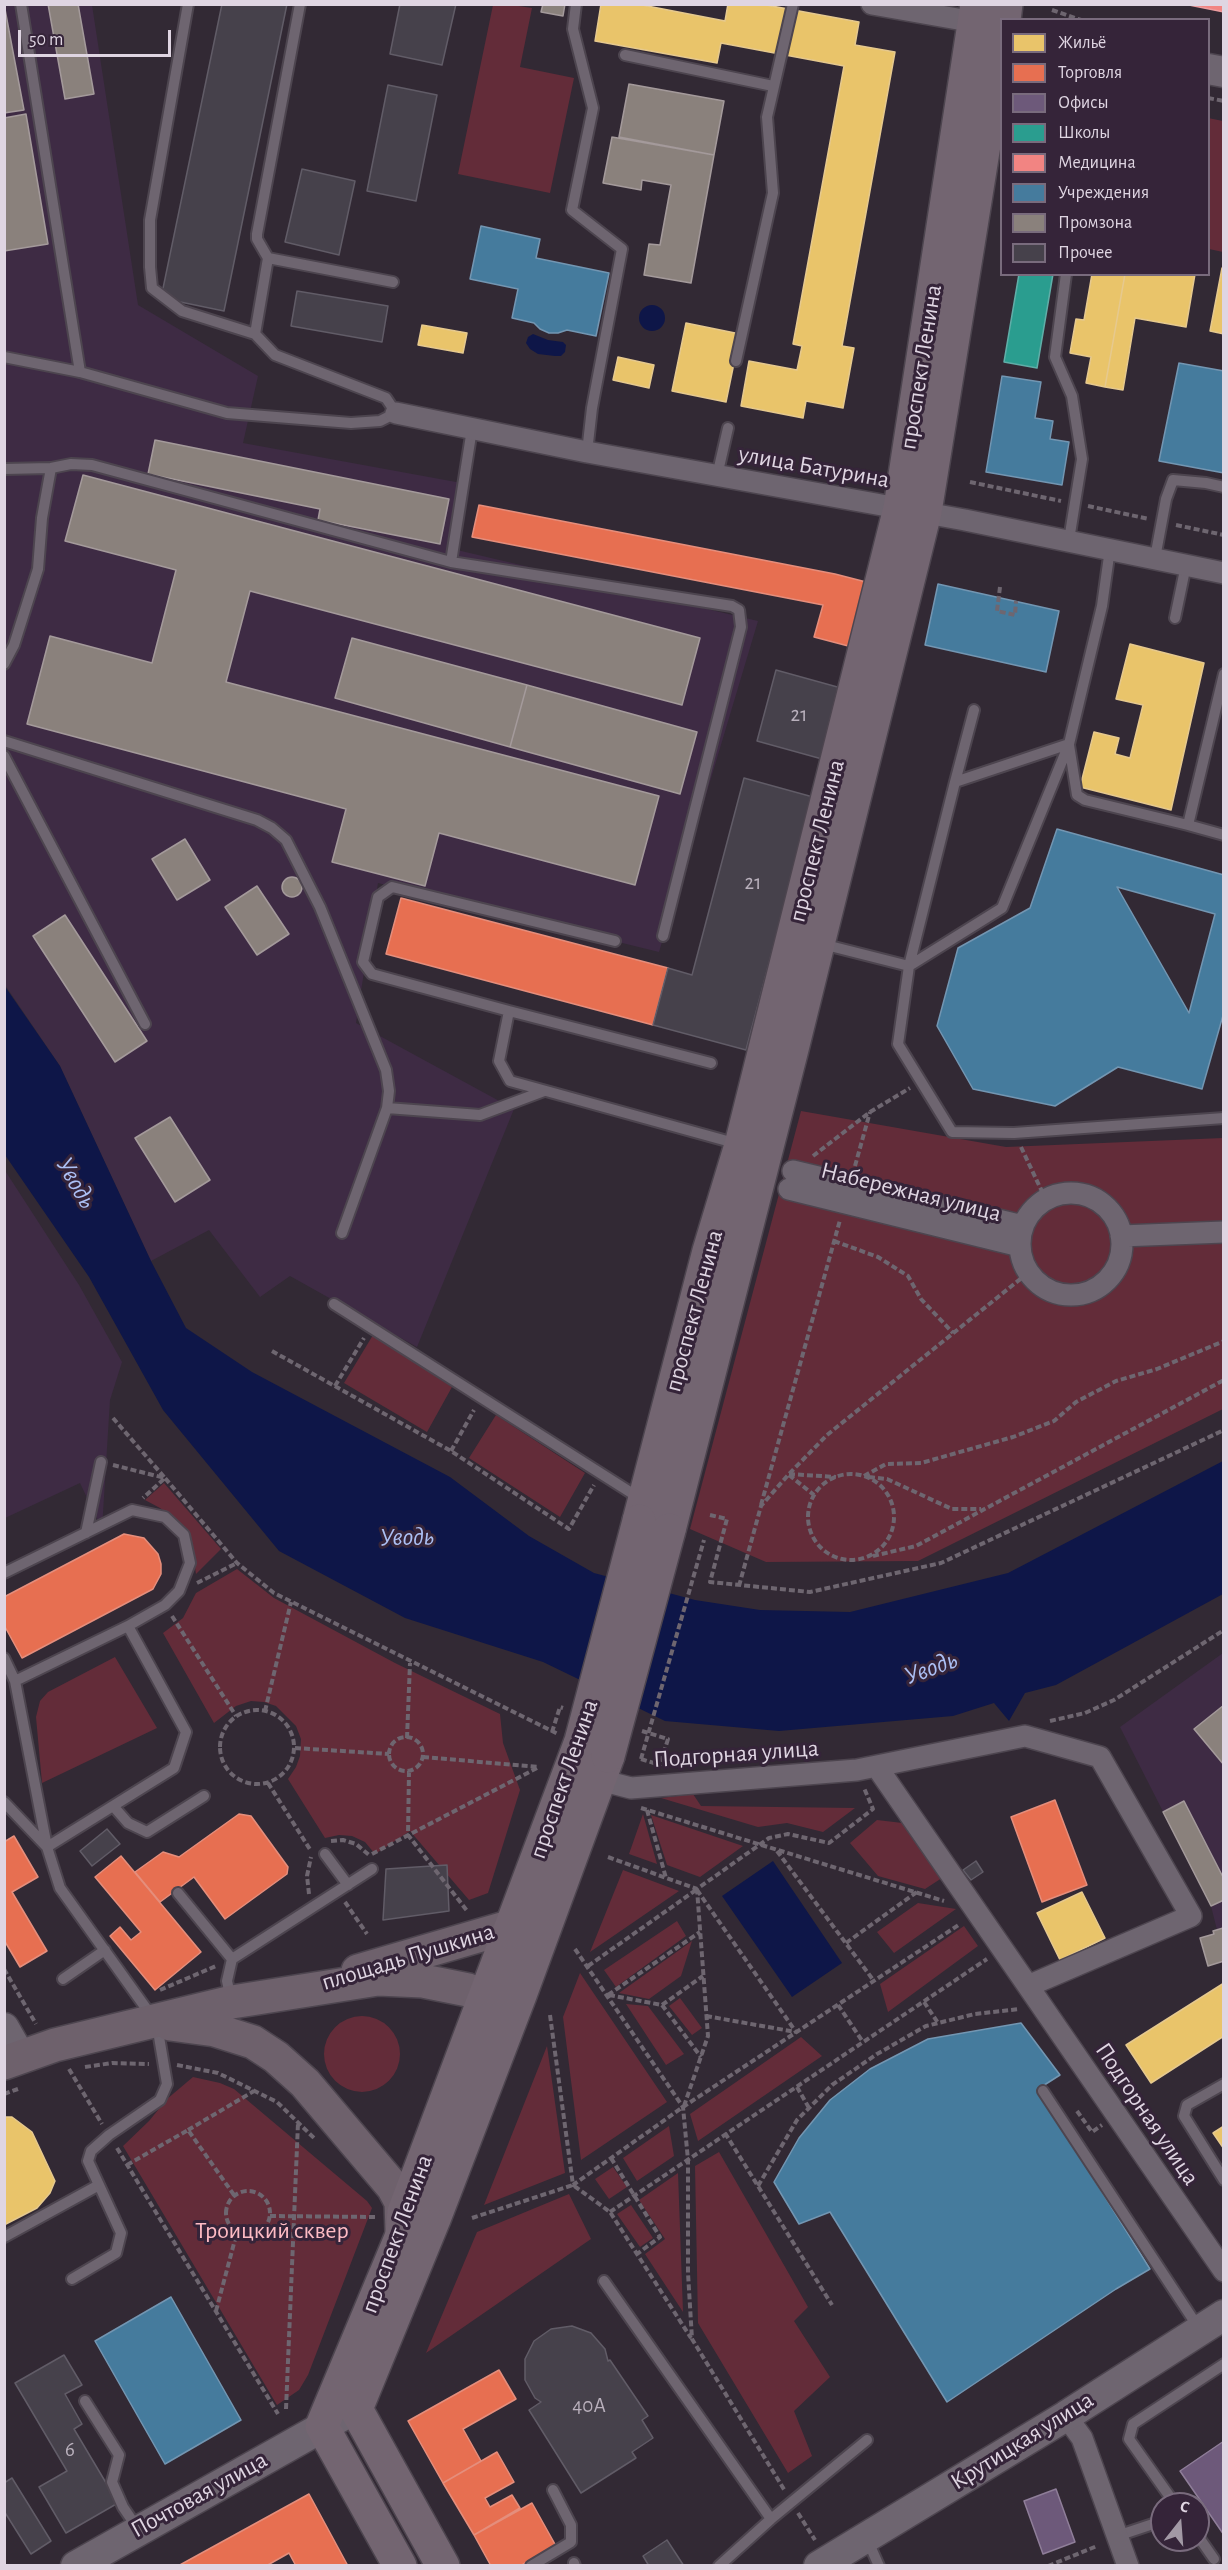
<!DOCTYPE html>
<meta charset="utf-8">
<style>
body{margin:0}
#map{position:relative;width:1228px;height:2570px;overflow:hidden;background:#322934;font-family:"Alegreya Sans",sans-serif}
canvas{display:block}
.frame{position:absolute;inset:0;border:6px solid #dfd5e2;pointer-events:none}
.legend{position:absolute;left:1000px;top:18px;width:210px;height:258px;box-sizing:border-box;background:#352439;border:2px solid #796b7d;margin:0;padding:8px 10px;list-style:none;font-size:18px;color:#dfd5e2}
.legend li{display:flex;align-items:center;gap:12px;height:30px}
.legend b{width:30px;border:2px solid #796b7d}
.north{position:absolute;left:1150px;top:2492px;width:60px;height:60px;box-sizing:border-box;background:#352439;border:2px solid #796b7d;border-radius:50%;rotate:17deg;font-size:16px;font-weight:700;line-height:24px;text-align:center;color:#dfd5e2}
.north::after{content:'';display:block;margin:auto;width:21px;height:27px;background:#a299a5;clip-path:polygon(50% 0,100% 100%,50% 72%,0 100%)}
.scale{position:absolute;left:18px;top:30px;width:153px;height:27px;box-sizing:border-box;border:3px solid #dfd5e2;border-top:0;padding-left:8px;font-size:18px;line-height:21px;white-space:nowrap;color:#dfd5e2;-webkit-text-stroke:4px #352439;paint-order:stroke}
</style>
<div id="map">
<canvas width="1228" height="2570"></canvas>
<div class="frame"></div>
<ul class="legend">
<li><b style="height:16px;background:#e9c46a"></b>Жильё</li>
<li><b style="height:16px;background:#e76f51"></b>Торговля</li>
<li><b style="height:16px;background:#6d597a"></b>Офисы</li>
<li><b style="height:16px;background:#2a9d8f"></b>Школы</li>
<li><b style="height:16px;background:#f28482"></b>Медицина</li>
<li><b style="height:16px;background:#457b9d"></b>Учреждения</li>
<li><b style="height:16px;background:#8a817c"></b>Промзона</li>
<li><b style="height:16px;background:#46414b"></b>Прочее</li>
</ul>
<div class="north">С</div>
<div class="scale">50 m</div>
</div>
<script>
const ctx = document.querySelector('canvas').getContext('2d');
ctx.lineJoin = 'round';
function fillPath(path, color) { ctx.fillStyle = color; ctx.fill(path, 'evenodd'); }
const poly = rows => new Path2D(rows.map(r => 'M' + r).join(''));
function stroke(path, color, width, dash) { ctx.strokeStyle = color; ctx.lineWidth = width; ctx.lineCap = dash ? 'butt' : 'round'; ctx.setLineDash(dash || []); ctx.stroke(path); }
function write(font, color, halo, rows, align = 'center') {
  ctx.font = font + ' "Alegreya Sans",sans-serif'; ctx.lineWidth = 6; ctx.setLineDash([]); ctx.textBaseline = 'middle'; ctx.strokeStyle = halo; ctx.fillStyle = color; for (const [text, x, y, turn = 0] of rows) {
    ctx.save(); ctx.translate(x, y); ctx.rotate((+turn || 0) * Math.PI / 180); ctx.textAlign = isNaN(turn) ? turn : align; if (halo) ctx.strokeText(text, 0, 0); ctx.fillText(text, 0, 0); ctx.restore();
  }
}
const built = poly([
 [4,5,92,5,138,305,258,376,243,443,467,484,457,550,758,621,659,952,378,883,356,1023,514,1109,417,1347,290,1276,260,1297,209,1230,151,1261,60,1066,5,985],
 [4,1169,79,1285,122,1362,110,1400,102,1529,80,1483,5,1518],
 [1223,1653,1223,1961,1208,1966,1200,1938,1214,1934,1213,1931,1217,1930,1211,1906,1120,1727]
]);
const green = poly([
 [493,5,512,5,532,8,520,67,574,78,550,193,458,174],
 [1208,118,1223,121,1223,252,1209,249],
 [801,1111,1006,1147,1223,1138,1223,1409,918,1561,766,1562,690,1529],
 [373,1335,452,1387,427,1432,344,1383],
 [496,1415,585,1473,560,1517,469,1458],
 [164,1483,221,1549,196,1574,193,1555,171,1517,160,1508,145,1500],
 [237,1569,274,1598,395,1663,500,1714,503,1743,520,1790,488,1893,469,1900,410,1831,375,1854,365,1842,352,1836,339,1835,325,1838,288,1779,296,1767,300,1756,301,1739,296,1726,276,1706,264,1702,251,1701,236,1706,214,1723,163,1633,183,1618,196,1593],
 [115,1657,157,1728,42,1783,36,1717,40,1701,48,1692],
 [693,1794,701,1806,855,1808,823,1832,787,1823,758,1827,661,1798],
 [643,1814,657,1864,629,1854],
 [651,1815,743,1846,700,1877,667,1865],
 [877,1820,911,1824,945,1876,925,1889,878,1876,850,1843],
 [623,1870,679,1891,590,1952],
 [918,1903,956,1909,894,1953,877,1932],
 [677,1921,686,1936,616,1987,604,1970],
 [964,1926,978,1946,888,2012,880,1984],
 [692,1941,681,1976,649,1999,619,1993],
 [580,1973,667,2102,581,2160,563,2017],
 [680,1998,702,2028,692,2035,669,2006],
 [626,2004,648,2006,684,2054,666,2065],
 '324 2054a38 38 0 1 1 76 0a38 38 0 1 1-76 0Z',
 [801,2037,822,2056,698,2141,690,2114],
 [547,2046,565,2173,484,2205],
 [193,2077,220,2083,234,2089,367,2201,372,2208,308,2375,299,2390,277,2405,123,2146,149,2121,167,2099],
 [669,2126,674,2156,637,2181,623,2158],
 [719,2152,808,2307,794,2321,830,2377,794,2411,812,2456,788,2473,698,2323,695,2166],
 [613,2167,627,2187,609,2199,595,2179],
 [678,2173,683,2312,645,2254,665,2239,639,2200],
 [569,2194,591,2239,426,2353,477,2232],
 [631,2205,653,2238,640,2247,617,2214]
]);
const water = poly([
 '639 318a13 13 0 1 1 26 0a13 13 0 1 1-26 0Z',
 [533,334,548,340,563,342,566,345,565,352,561,356,555,356,538,354,530,349,526,343,528,337],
 [4,985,60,1066,151,1261,186,1328,252,1372,450,1477,529,1536,594,1573,695,1600,760,1610,850,1612,1008,1573,1223,1461,1223,1594,1056,1685,1025,1693,1009,1721,994,1703,953,1716,779,1731,665,1721,543,1662,405,1618,279,1551,163,1410,89,1277,5,1155],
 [773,1861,842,1963,792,1997,722,1896]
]);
const homes = poly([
 [601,4,637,4,725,21,728,4,761,4,859,22,855,45,895,52,842,346,854,348,843,408,806,401,803,418,741,406,749,361,797,370,802,346,793,344,844,66,721,43,717,63,595,41,601,4],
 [1222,268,1224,268,1224,334,1210,331,1222,268],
 [1092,274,1125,274,1105,387,1086,383,1091,357,1070,353,1076,319,1084,320,1092,274],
 [1125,274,1195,274,1186,327,1135,318,1123,390,1105,387,1125,274],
 [686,323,740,334,726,402,672,391,686,323],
 [422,325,467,333,463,353,418,345,422,325],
 [618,357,654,365,649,388,613,380,618,357],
 [1130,644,1204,663,1171,810,1080,787,1094,732,1119,738,1115,754,1130,758,1143,705,1116,699,1130,644],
 [1082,1892,1105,1938,1060,1960,1037,1913,1082,1892],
 [1224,1983,1224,2036,1151,2083,1126,2045,1224,1983],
 [4,2117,12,2117,32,2132,55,2181,50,2193,37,2208,4,2225,4,2117],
 [1224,2126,1224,2149,1213,2133,1224,2126]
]);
const shops = poly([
 [479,505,835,574,870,583,852,647,814,637,823,605,472,537,479,505],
 [401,898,668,968,653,1025,386,954,401,898],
 [124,1534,144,1538,158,1554,161,1564,161,1574,153,1589,22,1658,4,1625,4,1597,124,1534],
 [1055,1800,1087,1885,1042,1902,1011,1817,1055,1800],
 [239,1814,251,1816,288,1867,287,1874,225,1919,194,1877,160,1902,135,1872,163,1852,179,1857,239,1814],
 [14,1836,38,1877,12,1892,47,1951,20,1967,4,1940,4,1842,14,1836],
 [121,1856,201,1952,155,1990,110,1936,120,1927,131,1940,141,1932,95,1877,121,1856],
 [499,2370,516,2399,463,2429,481,2461,443,2483,408,2421,499,2370],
 [497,2452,514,2482,485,2498,490,2507,512,2495,520,2508,474,2535,443,2483,497,2452],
 [309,2494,348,2566,296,2566,289,2553,266,2566,178,2566,309,2494],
 [532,2503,556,2546,520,2566,491,2566,474,2535,532,2503]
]);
const offices = poly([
 [1224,2441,1224,2535,1180,2471,1224,2441],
 [1056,2489,1075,2542,1043,2554,1024,2501,1056,2489]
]);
const schools = poly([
 [1019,274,1053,274,1037,368,1004,362,1019,274]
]);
const health = poly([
 [1184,4,1224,4,1224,12,1184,4]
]);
const public = poly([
 [481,226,540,239,536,258,609,273,596,336,567,330,558,333,549,333,540,329,534,323,512,318,518,289,470,279,481,226],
 [1179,363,1224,371,1224,473,1159,461,1179,363],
 [1002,376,1041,382,1035,418,1053,421,1050,439,1069,442,1062,485,986,472,1002,376],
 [938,584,1059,611,1046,672,925,645,938,584],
 [1057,829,1224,875,1224,1012,1202,1089,1118,1067,1055,1106,973,1089,937,1026,958,948,1030,908,1057,829],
 [1117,887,1215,914,1189,1013,1117,887],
 [1021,2023,1060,2075,1038,2089,1150,2269,1116,2289,947,2402,830,2212,799,2224,774,2182,799,2138,830,2100,870,2069,928,2039,1021,2023],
 [171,2297,241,2420,165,2464,95,2341,171,2297]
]);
const industry = poly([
 [4,4,24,110,4,113,4,4],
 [48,4,78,4,94,94,65,99,48,4],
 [543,4,565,4,563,16,541,12,543,4],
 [629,84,724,101,714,155,619,137,629,84],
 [26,114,48,244,4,251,4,118,26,114],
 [612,137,714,155,691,283,644,275,649,244,660,245,671,185,642,180,641,190,603,183,612,137],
 [155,440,449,499,440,544,318,520,320,509,148,474,155,440],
 [83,475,700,638,682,705,250,591,226,682,659,796,635,885,439,833,425,886,332,862,346,809,27,724,50,636,152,663,176,570,65,541,83,475],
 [352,638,527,685,510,747,335,698,352,638],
 [527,685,697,732,680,794,510,747,527,685],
 [185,839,210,880,177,900,152,859,185,839],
 '282 887a10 10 0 1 1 20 0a10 10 0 1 1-20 0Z',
 [257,886,289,934,257,955,225,907,257,886],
 [65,915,147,1041,115,1062,33,936,65,915],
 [170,1117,210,1180,175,1202,135,1138,170,1117],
 [1224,1705,1224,1765,1194,1729,1224,1705],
 [1184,1801,1224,1879,1224,1900,1211,1906,1163,1812,1184,1801],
 [1223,1928,1224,1961,1208,1966,1200,1938,1214,1934,1213,1931,1223,1928]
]);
const building = poly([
 [222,4,287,4,224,311,161,298,222,4],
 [400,4,456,4,442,65,390,54,400,4],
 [388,85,437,95,416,201,367,191,388,85],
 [302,169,355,181,339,255,285,242,302,169],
 [297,291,388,306,382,342,291,326,297,291],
 [776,670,841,688,822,759,757,741,776,670],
 [744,778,813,797,746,1050,653,1025,668,968,692,975,744,778],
 [107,1829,120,1844,92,1866,80,1851,107,1829],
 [976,1861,983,1872,971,1880,963,1870,976,1861],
 [447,1865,449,1911,383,1920,386,1869,447,1865],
 [572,2326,591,2333,605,2349,608,2361,610,2360,648,2416,642,2420,653,2438,632,2452,636,2458,581,2493,529,2410,541,2402,535,2398,525,2380,525,2359,534,2341,551,2329,572,2326],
 [64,2355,82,2385,65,2394,82,2424,74,2429,118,2503,66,2533,39,2487,67,2471,15,2383,64,2355],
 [12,2478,51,2541,31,2554,4,2511,4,2483,12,2478],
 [667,2540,684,2566,649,2566,643,2556,667,2540]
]);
const path = poly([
 [1052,10,1081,20],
 [1208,98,1224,101],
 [970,482,1061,501],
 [1088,506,1149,519],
 [1176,525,1224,535],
 [1000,587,997,611,1015,615,1016,601],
 [1021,1147,1046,1200],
 [813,1156,870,1112,910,1088],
 [855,1166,870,1112],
 [834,1241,878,1257,908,1276,921,1299,953,1333],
 [272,1351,451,1451,569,1529,594,1485],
 [335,1386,364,1338],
 [113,1418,165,1478,143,1498],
 [451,1451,474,1410],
 [113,1465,165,1478,237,1563,274,1593,558,1734],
 [789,1474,836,1477],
 '808 1517a43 43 0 1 1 86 0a43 43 0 1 1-86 0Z',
 [789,1475,814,1495],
 [864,1476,886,1464,921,1463,1013,1437,1054,1421,1076,1402,1116,1381,1157,1369,1224,1341],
 [869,1477,887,1479,952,1509,981,1509],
 [761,1505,840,1220],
 [710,1515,727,1519,710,1582,810,1592,941,1563,1224,1430],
 [873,1556,916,1546,1224,1380],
 [197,1583,237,1563],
 [739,1586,761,1506,789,1474,827,1435,1029,1272],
 [172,1616,236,1716],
 '220 1747a37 37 0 1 1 74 0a37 37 0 1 1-74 0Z',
 [265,1711,291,1602],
 [1050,1721,1085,1713,1114,1700,1224,1630],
 [642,1731,668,1739,660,1765],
 [552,1732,560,1707,563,1708],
 '389 1754a17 17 0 1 1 34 0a17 17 0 1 1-34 0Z',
 [407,1738,410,1663],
 [295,1748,389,1754],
 [423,1757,539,1767],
 [641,1759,657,1764],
 [409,1771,408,1835,468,1912],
 [268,1783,311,1851],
 [641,1808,944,1901],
 [647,1810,666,1878],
 [331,1841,343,1840,356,1844,369,1855],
 [777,1851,874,1981],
 [372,1854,539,1767],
 [608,1857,697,1889,769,1838,788,1834,829,1843,873,1809,864,1788],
 [697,1890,796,2032],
 [309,1894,307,1876,311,1857],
 [345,1902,367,1934],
 [846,1943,917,1892],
 [575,1949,683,2107,688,2160,688,2273,692,2339,785,2491],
 [588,1966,696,1890],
 [4,1969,36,2024],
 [160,1990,216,1966],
 [608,1995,700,1932],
 [609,1995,662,2005,703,1976],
 [924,2002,938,2023],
 [662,2005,701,2057],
 [838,2005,863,2042],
 [550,2015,573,2185,683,2107,960,1924],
 [706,2016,796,2032],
 [177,2065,218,2073,277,2102,315,2139],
 [85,2067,112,2063,149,2064],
 [69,2069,102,2124],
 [797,2087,809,2108],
 [4,2094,18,2089],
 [684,2106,708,2036,697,1889],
 [1077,2111,1092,2132,1102,2125],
 [188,2130,254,2091],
 [725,2133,832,2305],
 [117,2148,278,2414],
 [611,2158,660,2237,637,2254],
 [127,2165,188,2130,234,2195],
 [758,2186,797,2120,832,2085,877,2054,926,2026,975,2014,1020,2009],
 '226 2213a22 22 0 1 1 44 0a22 22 0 1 1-44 0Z',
 [610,2212,987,1959],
 [270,2216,375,2217],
 [472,2218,573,2185,610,2212,691,2338],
 [216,2311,237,2232],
 [286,2409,298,2123],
 [798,2513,815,2540],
 [1048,2566,1097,2546]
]);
const lane = poly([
 [21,4,80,372],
 [576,4,573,29,593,108,572,210,622,249,592,408,587,452],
 [625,55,773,86],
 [268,258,393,282],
 [1066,274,1055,357,1072,396,1082,459,1069,540],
 [255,334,268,258,257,239,257,234,300,4],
 [4,357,80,372,227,413,351,423,380,421,396,413,386,398,275,355,255,334,182,311,152,288,150,267,150,220,188,4],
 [736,361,773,193,767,117,793,4],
 [4,469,51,468,71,464,92,465,451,562,472,429],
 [717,476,728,428],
 [1155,558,1166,499,1173,480,1206,483,1224,487],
 [451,562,732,606,739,610,741,627,663,936],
 [1175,618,1186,565],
 [4,664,14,645,38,569,42,518,51,468],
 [4,741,257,820,272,828,286,840,320,907,386,1070,389,1091,387,1108,342,1233],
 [1069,744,955,782,909,966,898,1044,952,1132,1014,1133,1224,1118],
 [1069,745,1077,795,1085,800,1188,825,1224,674],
 [4,756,145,1024],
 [955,782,974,710],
 [1188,825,1224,835],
 [822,944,909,966,1002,908,1069,744,1102,606,1110,549],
 [509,1011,372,974,363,962,378,897,392,887,615,941],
 [711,1063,509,1011,499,1061,510,1081,738,1144],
 [387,1108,480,1115,544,1091],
 [334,1304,641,1499],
 [86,1533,101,1462],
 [4,1573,132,1510,165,1517,184,1535,190,1563,179,1591,165,1605,128,1626,15,1681],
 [4,1658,15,1681,47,1847,60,1888,153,2018],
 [4,1802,47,1847,174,1768,186,1732,128,1626],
 [114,1807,128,1823,147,1832,204,1796],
 [325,1854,348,1885],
 [178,1893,232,1959],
 [63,1979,105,1950],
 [231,1999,227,1981,232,1959,372,1869],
 [1224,2084,1187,2105,1184,2116,1224,2180],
 [1043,2091,1200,2330],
 [4,2237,99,2185],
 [72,2279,116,2253,121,2233,88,2161,91,2151,109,2135,160,2100,167,2084,157,2025],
 [604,2281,771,2519],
 [85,2401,119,2455,112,2482,123,2507,138,2529],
 [1175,2504,1129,2439,1133,2424,1224,2364],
 [1117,2536,1162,2521],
 [1198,2536,1214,2559],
 [867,2539,879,2566],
 [574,2563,575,2566],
 [531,2566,571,2542,571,2525,553,2490],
 [719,2566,771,2519,867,2440]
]);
const street = poly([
 [872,4,986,24],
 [396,413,587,452,965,520,1224,573],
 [793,1171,1023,1226],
 [789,1189,1020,1246],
 '1020 1244a51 51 0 1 1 102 0a51 51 0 1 1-102 0Z',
 [1121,1236,1224,1232],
 [600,1780,631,1788,857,1770,1025,1736,1100,1757,1191,1916,1028,1986,877,1767],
 [1028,1986,1224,2271],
 [1066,2416,1082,2438,1128,2566]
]);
const secondary = poly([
 [1208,69,1224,72],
 [4,2028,20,2056],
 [76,2566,342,2416],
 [819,2566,1066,2416,1224,2315]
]);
const primary = poly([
 [358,1971,512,1926],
 [170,2024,215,2030,253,2042,276,2057,305,2083,393,2187,401,2202,402,2232],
 [4,2063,55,2045,232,2002,378,1979,423,1981,468,1990,511,2006]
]);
const highway = poly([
 [1004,20,1006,4],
 [639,1521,709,1251,741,1145,900,508,977,4],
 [669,1530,792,1049,925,512,1002,33],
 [400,2566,322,2426,402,2235,404,2212,581,1741],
 [443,2566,356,2409,434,2219,520,1995,608,1756]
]);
const pathBridge = poly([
 [641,1759,704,1540]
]);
const highwayBridge = poly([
 [581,1741,639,1521],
 [608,1756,669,1530]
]);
const numberNames = [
 ["21",799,715],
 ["21",753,883],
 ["40А",589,2406],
 ["6",70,2450]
];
const streetNames = [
 ["проспект Ленина",921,367,-81],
 ["улица Батурина",814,467,10],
 ["проспект Ленина",817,841,-76],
 ["Набережная улица",911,1192,14],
 ["проспект Ленина",694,1311,-75],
 ["Подгорная улица",736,1754,-4],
 ["проспект Ленина",564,1779,-71],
 ["площадь Пушкина",408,1957,-17],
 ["Подгорная улица",1147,2114,56],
 ["проспект Ленина",397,2234,-70],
 ["Крутицкая улица",1022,2441,-32],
 ["Почтовая улица",199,2495,-29]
];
const parkNames = [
 ["Троицкий сквер",272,2231]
];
const waterNames = [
 ["Уводь",76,1183,60],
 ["Уводь",407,1537],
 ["Уводь",931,1668,-20]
];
fillPath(built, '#3e2b44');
fillPath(green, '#632c39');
fillPath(water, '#0e1648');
fillPath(homes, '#e9c46a');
stroke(homes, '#e6c98e', 1.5);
fillPath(shops, '#e76f51');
stroke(shops, '#e58e7c', 1.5);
fillPath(offices, '#6d597a');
stroke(offices, '#8f7e99', 1.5);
fillPath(schools, '#2a9d8f');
stroke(schools, '#60aea8', 1.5);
fillPath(health, '#f28482');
stroke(health, '#ec9c9f', 1.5);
fillPath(public, '#457b9d');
stroke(public, '#7396b2', 1.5);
fillPath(industry, '#8a817c');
stroke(industry, '#a49a9b', 1.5);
fillPath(building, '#46414b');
stroke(building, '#615c67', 1.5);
stroke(lane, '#4d454f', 14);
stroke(street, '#4d454f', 24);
stroke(secondary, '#4d454f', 33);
stroke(primary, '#4d454f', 36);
stroke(highway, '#4d454f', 36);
stroke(path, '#6e6670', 4, [6, 3]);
stroke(lane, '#6e6570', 10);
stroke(street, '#6e6570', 21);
stroke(secondary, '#6e6570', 30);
stroke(primary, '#6e616c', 33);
stroke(highway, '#736571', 33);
stroke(highwayBridge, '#4d454f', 36, []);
stroke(pathBridge, '#6e6670', 4, [6, 3]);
stroke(highwayBridge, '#736571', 33);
write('21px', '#b9b0bc', null, numberNames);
write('24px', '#dfd5e2', '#352439', streetNames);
write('24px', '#febbc4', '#352439', parkNames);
write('italic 26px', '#acc0f5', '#352439', waterNames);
</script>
